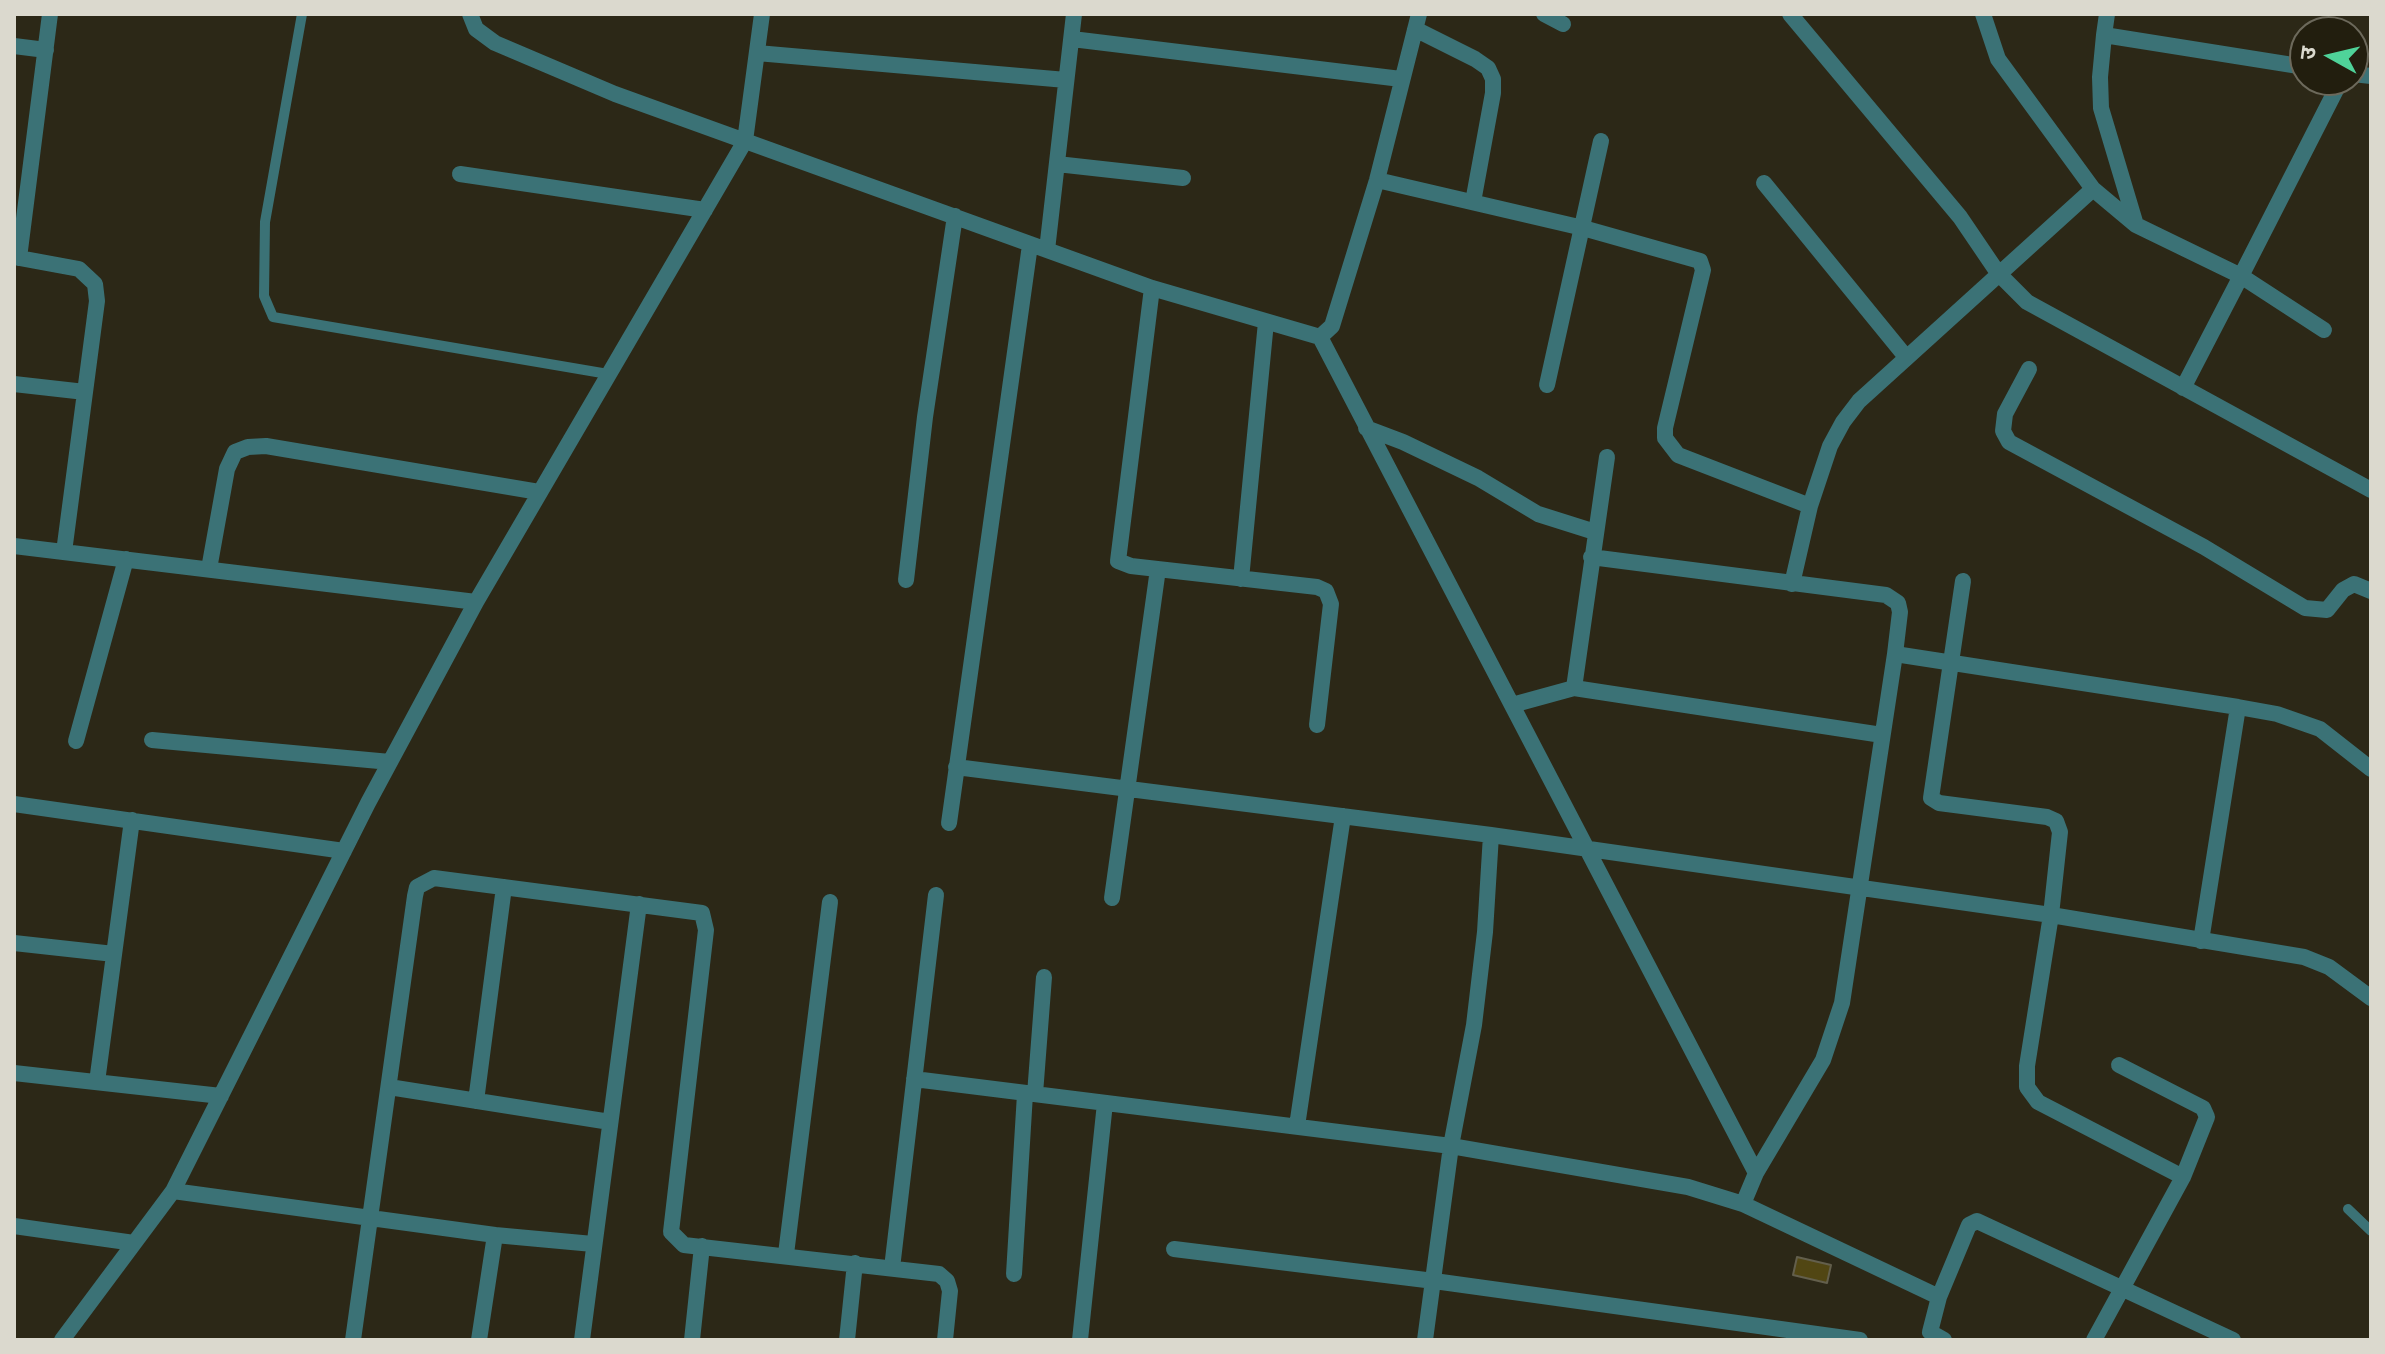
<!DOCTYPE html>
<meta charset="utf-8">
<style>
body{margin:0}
#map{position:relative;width:2385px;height:1354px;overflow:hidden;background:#2c2817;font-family:"Asap Condensed","Noto Sans Devanagari",sans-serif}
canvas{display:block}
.frame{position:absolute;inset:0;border:16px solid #dbd9ce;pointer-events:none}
.north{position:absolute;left:2289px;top:16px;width:80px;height:80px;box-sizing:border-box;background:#221e0e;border:2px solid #6c695b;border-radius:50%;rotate:278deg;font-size:22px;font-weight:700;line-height:32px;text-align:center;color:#dbd9ce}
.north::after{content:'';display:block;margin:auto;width:28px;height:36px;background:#4fd399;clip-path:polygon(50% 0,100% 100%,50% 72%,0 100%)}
</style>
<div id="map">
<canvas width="2385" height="1354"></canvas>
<div class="frame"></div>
<div class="north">उ</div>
</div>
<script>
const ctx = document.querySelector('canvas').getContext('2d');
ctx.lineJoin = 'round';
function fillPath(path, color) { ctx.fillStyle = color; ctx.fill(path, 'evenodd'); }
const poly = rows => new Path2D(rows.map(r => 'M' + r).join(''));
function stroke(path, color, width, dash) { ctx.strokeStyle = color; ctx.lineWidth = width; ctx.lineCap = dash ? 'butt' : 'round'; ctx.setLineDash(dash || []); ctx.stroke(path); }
const building = poly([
 [1797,1257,1831,1265,1827,1283,1793,1275,1797,1257]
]);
const lane = poly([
 [302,14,265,222,264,296,273,317,608,374],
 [2348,1209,2371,1231]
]);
const street = poly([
 [470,14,476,29,495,43,615,94,1152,288,1320,337,1332,326,1377,180,1419,14],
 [1544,14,1563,24],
 [1790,14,1960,217,1998,273,2027,302,2371,490],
 [1983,14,1998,59,2093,189,2136,225,2241,276,2183,388],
 [2107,14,2104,35,2305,67],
 [1415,29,1475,59,1488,68,1493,79,1493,93,1473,202],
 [2104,35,2100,77,2101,108,2136,225],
 [1072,39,1401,79],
 [14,46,46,50],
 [757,53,1066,80],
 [2353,74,2371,76],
 [1057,164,1183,178],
 [460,174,705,210],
 [1377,180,1583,228,1700,261,1703,270,1665,428,1665,438,1678,455,1810,506],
 [1764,183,1906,357],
 [1047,250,1074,14],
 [14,257,79,269,95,284,97,301,64,552],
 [19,258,50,14],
 [1152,288,1118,561,1131,566,1317,587,1326,591,1331,604,1317,725],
 [2324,330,2241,276,2341,80],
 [1320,337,1756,1173,1743,1204,1939,1297,1930,1332,1944,1340],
 [2029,369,2005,414,2003,431,2009,442,2204,547,2305,608,2327,610,2343,590,2354,584,2371,591],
 [14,384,85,392],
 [1547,385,1601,141],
 [1366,428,1403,442,1478,478,1538,514,1595,532],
 [14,546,476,602],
 [1591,557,1886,595,1898,603,1900,612,1895,654],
 [209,569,227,469,235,452,248,447,266,446,539,492],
 [1241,579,1266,322],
 [906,580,925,417,955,216],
 [1792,584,1810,506,1830,446,1843,422,1859,401,2093,189],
 [1574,688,1607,457],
 [1512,705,1574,688,1882,735],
 [152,740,390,762],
 [76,741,126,559],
 [956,767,1491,835,2051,915,2060,832,2056,821,2047,817,1939,803,1931,798,1963,581],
 [14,804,344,851],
 [949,823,1030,245],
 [1112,898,1158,569],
 [2201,941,2238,707,2277,714,2320,729,2371,769],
 [14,943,114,954],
 [14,1073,221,1096],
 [914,1079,1451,1146,1688,1187,1743,1204],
 [97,1082,132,820],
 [389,1087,610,1122],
 [1035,1094,1044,977],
 [476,1101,504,887],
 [1297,1126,1343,816],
 [1756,1173,1823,1060,1842,1003,1895,654,2238,707],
 [2183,1177,2038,1102,2027,1087,2027,1066,2051,915,2304,957,2329,967,2371,998],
 [173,1191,495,1235,593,1244],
 [14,1226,134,1243],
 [1174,1249,1434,1281,1860,1340],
 [786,1254,830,902],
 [892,1268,936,895],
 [1014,1274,1025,1094],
 [1939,1297,1969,1225,1977,1221,2233,1340],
 [62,1340,173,1191,368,803,476,602,745,141,762,14],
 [353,1340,415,896,417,887,434,878,702,913,706,930,671,1232,684,1245,939,1274,947,1281,950,1291,945,1340],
 [479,1340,495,1235],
 [582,1340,639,904],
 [692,1340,702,1246],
 [847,1340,855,1263],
 [1080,1340,1105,1103],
 [1425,1340,1451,1146,1474,1025,1485,932,1491,835],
 [2094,1340,2183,1177,2207,1117,2203,1108,2119,1065]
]);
fillPath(building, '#514613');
stroke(building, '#635f4c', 2);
stroke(lane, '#3b7276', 10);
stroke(street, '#3b7276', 16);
</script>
